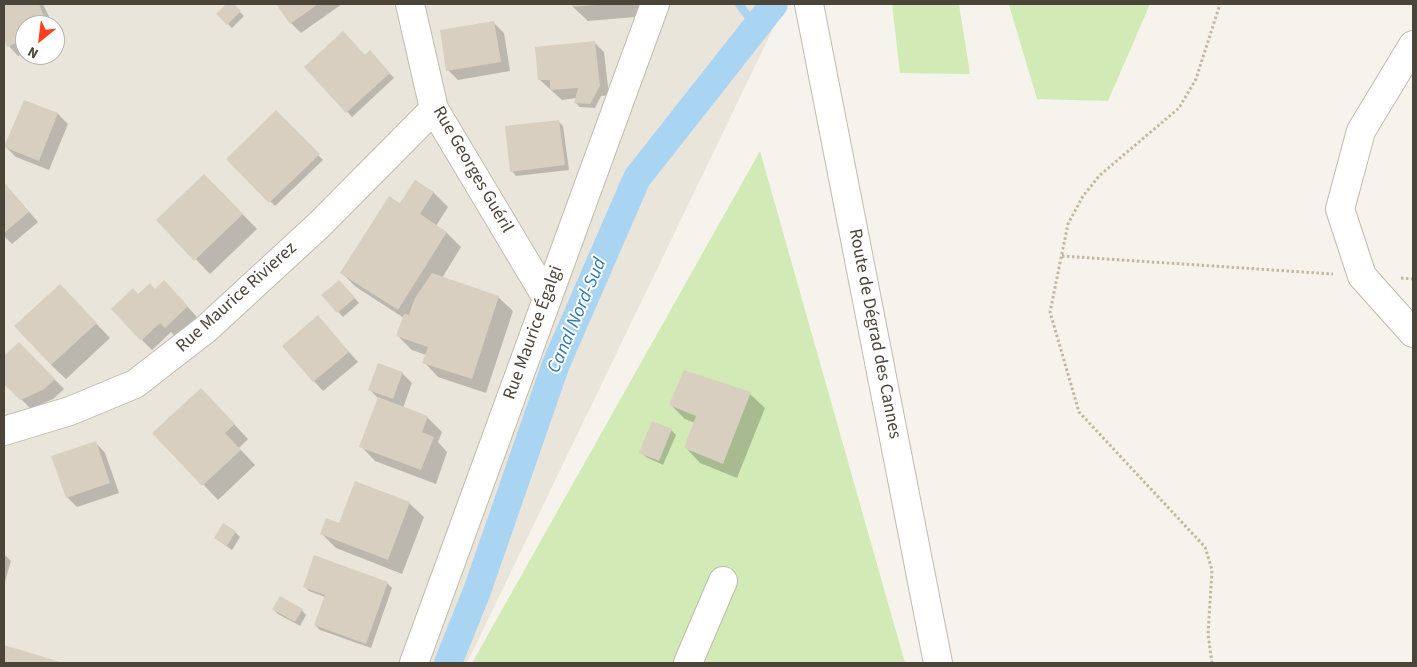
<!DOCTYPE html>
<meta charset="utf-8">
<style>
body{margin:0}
#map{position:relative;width:1417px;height:667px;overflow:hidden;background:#f6f3ec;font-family:"Source Sans 3",sans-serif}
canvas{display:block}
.frame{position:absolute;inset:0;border:5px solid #4b4439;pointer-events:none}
.north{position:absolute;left:15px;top:15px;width:50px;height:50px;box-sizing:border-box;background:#fff;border:1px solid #b7b4b0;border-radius:50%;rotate:209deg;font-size:14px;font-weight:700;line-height:20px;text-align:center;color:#4b4439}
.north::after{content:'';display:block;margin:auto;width:18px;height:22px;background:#fc3f1d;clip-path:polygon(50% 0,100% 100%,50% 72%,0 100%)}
</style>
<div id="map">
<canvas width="1417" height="667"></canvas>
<div class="frame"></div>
<div class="north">N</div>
</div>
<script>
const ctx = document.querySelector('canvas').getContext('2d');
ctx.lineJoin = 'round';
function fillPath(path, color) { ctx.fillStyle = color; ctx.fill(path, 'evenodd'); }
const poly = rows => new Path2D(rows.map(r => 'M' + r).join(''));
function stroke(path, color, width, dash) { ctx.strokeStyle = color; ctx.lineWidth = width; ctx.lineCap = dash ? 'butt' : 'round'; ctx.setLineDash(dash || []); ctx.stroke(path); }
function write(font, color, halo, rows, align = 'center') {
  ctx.font = font + ' "Source Sans 3",sans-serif'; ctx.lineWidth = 4; ctx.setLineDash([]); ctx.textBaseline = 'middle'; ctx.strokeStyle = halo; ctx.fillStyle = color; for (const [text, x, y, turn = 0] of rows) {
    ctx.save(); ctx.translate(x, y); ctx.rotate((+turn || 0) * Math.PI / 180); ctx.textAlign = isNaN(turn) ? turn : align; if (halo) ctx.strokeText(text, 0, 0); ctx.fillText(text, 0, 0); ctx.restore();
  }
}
const residential = poly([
 [4,4,785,4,467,663,4,663],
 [25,25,55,25,55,55,25,55]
]);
const green = poly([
 [892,4,959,4,970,74,900,73],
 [1010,4,1150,4,1108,101,1037,99,1009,5],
 [760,151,905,663,472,663]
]);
const shadow = poly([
 [4,4,43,4,53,25,25,25,25,53,18,56,9,46,4,36],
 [228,4,232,4,244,16,232,28,218,14],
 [277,4,342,4,301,33,291,23],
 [573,4,646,4,647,16,588,21,573,7],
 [494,23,504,33,510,71,458,80,448,70],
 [55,30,59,38,55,40],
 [594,42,604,52,609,95,601,96,595,108,580,107,575,102,576,98,562,100,540,80],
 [365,56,374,57,394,78,352,117,306,67],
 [24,101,58,114,68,124,49,170,16,157,6,147],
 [276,112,323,160,275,206,228,159],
 [559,122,563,126,569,170,516,176,512,171],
 [415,181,434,193,448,207,436,226,447,233,461,247,442,278,498,297,513,311,486,393,438,377,424,362,426,355,412,350,398,336,404,318,356,287,342,273,401,204],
 [4,183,38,222,12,244,4,236],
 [219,190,257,229,210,274,158,220],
 [344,286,359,303,343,317,323,295],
 [155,290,174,292,197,317,175,337,171,332,152,350,142,340],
 [74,300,110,338,66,379,51,365],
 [318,317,358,362,323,391,314,381],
 [19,343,64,389,53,399,31,409,4,382,4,358],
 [402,373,412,383,403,408,427,417,442,432,438,442,447,452,436,484,375,461,361,446,379,399,370,390],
 [750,394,765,408,737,478,700,463,686,448,695,423,685,419,671,405],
 [215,404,248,439,239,448,255,465,218,500,154,433],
 [671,430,676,435,663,465,646,457,641,452],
 [96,443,105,453,119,493,77,507,67,497],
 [409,503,424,517,402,574,336,548,322,534,340,524],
 [235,532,240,537,232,550,215,538],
 [4,554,11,561,4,585],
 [387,583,392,588,371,648,320,630,315,625,325,597,309,591,304,586],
 [273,609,302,610,306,615,300,626,278,614],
 [4,646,61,663,4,663]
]);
const stream = poly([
 [739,4,756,27]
]);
const canal = poly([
 [448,663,477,591,556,364,637,178,774,4]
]);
const building = poly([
 [4,4,39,4,48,25,25,25,25,39,7,47,4,39],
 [226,4,234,4,241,11,227,25,216,14],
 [276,4,318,4,290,24],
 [572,4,596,4,596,5,572,7],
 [494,21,501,62,446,71,440,30],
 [343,31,365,55,370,50,390,73,346,113,304,67],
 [595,41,600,86,590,104,574,103,578,88,550,90,550,80,538,80,535,47],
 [24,100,58,113,39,161,4,147],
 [276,110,320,154,269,203,226,159],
 [559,120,565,165,510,172,505,126],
 [204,174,243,214,194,261,156,220],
 [415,180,434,192,420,214,447,232,398,310,340,273,389,196,400,203],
 [4,183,29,212,4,233],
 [432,273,499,296,472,379,422,363,428,347,396,336,404,314,409,315,415,298],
 [164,280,188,306,165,328,160,323,141,341,111,309,133,288,138,294,150,283,155,289],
 [339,280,355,298,337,313,321,295],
 [60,284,97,323,51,365,14,326],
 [318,315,349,352,313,382,282,346],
 [19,342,55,379,43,390,20,400,4,384,4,356],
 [378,363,403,372,393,399,368,390],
 [684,370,751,392,723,464,684,448,696,416,669,405],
 [201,388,235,424,225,433,241,450,202,486,152,433],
 [378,397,428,416,422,432,434,437,421,470,359,447],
 [652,421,672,429,659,461,639,453],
 [96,441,110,483,66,498,51,456],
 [355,481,410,502,388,560,320,534,326,518,339,523],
 [223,523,236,531,227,546,214,538],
 [314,555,388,582,366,644,314,625,325,595,303,587],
 [280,596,303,609,295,622,272,609],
 [4,645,64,663,4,663]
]);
const path = poly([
 [1062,256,1333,274],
 [1401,278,1413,279],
 [1212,663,1208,634,1212,570,1205,547,1079,412,1050,312,1068,224,1083,196,1100,175,1179,108,1196,79,1220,4]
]);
const minor = poly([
 [410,4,434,109,547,298],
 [809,4,938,663],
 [1413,45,1361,131,1340,209,1362,276,1413,333],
 [4,431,70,411,135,384,206,329,319,225,434,109],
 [414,663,655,4],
 [688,663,723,581]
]);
const streetNames = [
 ["Rue Georges Guéril",472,170,60],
 ["Rue Maurice Rivierez",237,298,-42],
 ["Rue Maurice Égalgi",534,333,-70],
 ["Route de Dégrad des Cannes",874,334,79]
];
const waterNames = [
 ["Canal Nord-Sud",578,316,-67]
];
fillPath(residential, '#eae5da');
fillPath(green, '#d2eab5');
fillPath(shadow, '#0003');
stroke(stream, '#a9d4f2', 8);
stroke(canal, '#a9d4f2', 28);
fillPath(building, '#d8cfc1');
stroke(minor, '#c2bbae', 30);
stroke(path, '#c4b79f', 3, [2.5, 2.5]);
stroke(minor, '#fff', 28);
write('18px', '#4b4439', '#fff', streetNames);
write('italic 19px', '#2e7ab2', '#fff', waterNames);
</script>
